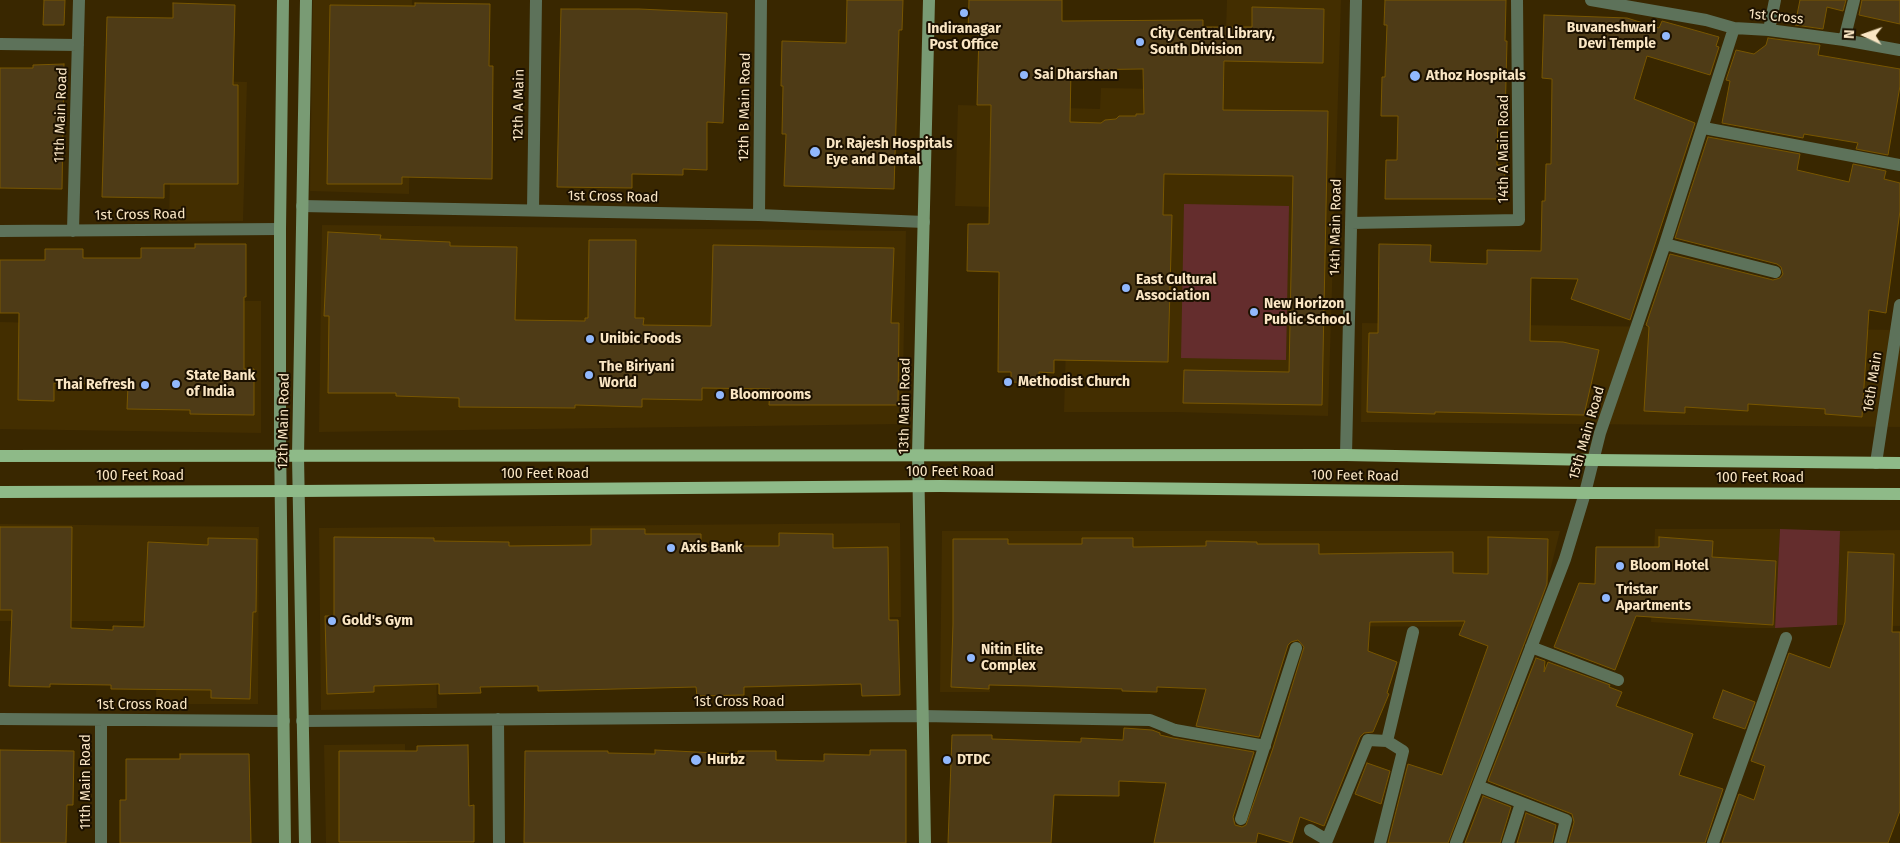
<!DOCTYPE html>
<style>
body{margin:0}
#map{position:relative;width:1900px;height:843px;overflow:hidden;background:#392700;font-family:"Fira Sans",sans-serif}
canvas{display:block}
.north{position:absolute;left:1840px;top:10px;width:50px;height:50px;-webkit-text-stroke:4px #1c1100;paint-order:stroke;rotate:273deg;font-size:14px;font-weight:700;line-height:20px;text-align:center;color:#fae6c4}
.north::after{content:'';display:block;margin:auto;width:18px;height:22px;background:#fae6c4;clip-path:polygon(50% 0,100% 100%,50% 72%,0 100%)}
</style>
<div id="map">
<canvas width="1900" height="843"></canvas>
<div class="north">N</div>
</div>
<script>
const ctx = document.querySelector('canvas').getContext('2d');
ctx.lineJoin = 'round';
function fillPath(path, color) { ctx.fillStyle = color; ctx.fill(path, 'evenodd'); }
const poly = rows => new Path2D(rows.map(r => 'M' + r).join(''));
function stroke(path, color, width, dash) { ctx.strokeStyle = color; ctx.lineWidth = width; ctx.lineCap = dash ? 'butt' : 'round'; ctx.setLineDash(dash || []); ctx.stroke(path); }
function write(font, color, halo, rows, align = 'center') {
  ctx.font = font + ' "Fira Sans",sans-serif'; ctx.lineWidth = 4; ctx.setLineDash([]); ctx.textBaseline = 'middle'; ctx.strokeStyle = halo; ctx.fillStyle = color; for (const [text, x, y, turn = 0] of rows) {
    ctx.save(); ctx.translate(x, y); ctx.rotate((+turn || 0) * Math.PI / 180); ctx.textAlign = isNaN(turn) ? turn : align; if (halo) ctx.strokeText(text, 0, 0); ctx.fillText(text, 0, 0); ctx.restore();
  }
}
const built = poly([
 [313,0,412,0,409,194,310,191],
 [1227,0,1341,0,1328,416,1174,412,1064,412,1070,209,955,206,958,105,1100,109,1101,88,1224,90],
 [172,80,247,82,243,221,169,222],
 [322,225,906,231,902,424,319,432],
 [90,301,261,301,261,433,0,429,0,322,88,324],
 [1362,323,1900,330,1900,427,1361,422],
 [900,523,901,617,435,620,437,708,321,710,319,528],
 [0,524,259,527,258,704,156,704,157,621,0,621],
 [1655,529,1780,529,1775,628,1745,628,1651,622],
 [1900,530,1900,626,1837,625,1840,531],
 [942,531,1560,531,1536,627,991,625,990,692,940,692],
 [405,744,407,843,326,843,324,745]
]);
const green = poly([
 [1184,204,1289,206,1286,360,1181,358],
 [1780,529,1840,531,1837,625,1775,628]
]);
const building = poly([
 [44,0,65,0,64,25,43,25,44,0],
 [847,0,903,0,902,30,899,30,894,189,784,186,786,134,782,134,783,86,781,86,782,41,846,43,847,0],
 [969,0,1062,0,1062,21,1203,20,1203,27,1252,27,1252,7,1324,9,1323,63,1224,61,1223,110,1328,111,1322,405,1183,403,1184,370,1289,372,1293,176,1164,174,1163,215,1172,215,1168,362,1054,360,1054,373,1039,372,1040,383,1011,382,1011,372,998,372,999,272,967,271,968,224,989,224,991,105,977,105,979,33,968,33,969,0],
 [1143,69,1144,114,1136,114,1136,116,1119,116,1116,119,1105,120,1101,123,1070,122,1071,70,1143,69],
 [1385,0,1506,0,1505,41,1507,41,1505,119,1498,119,1497,165,1505,165,1504,199,1385,199,1386,160,1397,160,1398,116,1381,116,1382,77,1385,77,1387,25,1384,25,1385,0],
 [1800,0,1846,0,1843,11,1827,7,1823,29,1795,25,1800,0],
 [1862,0,1900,0,1900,24,1859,15,1862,0],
 [173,3,235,5,233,85,238,85,238,184,164,184,164,198,102,197,107,17,173,18,173,3],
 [415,3,490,4,489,66,493,66,492,179,402,177,402,184,327,184,330,5,415,6,415,3],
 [561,9,639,9,727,13,723,123,707,122,707,170,683,169,683,175,632,174,632,188,557,187,561,9],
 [1544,15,1627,18,1659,28,1662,21,1719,37,1716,46,1719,47,1710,75,1647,56,1634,99,1695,123,1630,320,1571,299,1578,279,1531,278,1530,341,1563,342,1599,350,1584,415,1435,412,1435,414,1367,412,1369,333,1378,333,1379,244,1431,245,1430,262,1487,264,1487,250,1541,251,1542,201,1545,201,1546,164,1551,164,1552,79,1542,78,1544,15],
 [1768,38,1820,45,1818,55,1900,69,1900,86,1888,155,1856,149,1858,143,1804,134,1803,138,1722,123,1730,81,1726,80,1736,50,1754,54,1766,45,1768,38],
 [64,64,62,189,0,188,0,68,33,68,33,65,64,64],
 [1708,137,1800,154,1797,170,1849,182,1853,164,1886,171,1884,179,1900,183,1900,211,1886,313,1869,310,1862,417,1825,414,1825,409,1748,404,1748,411,1685,407,1685,413,1644,411,1649,327,1646,325,1670,254,1773,280,1780,278,1783,274,1781,267,1777,264,1675,238,1708,137],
 [328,232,381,235,380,239,450,242,450,246,517,247,515,320,585,321,585,318,588,318,589,240,636,240,635,318,644,318,643,325,711,326,713,245,894,248,891,323,899,323,898,405,769,405,770,389,702,388,702,400,642,399,642,407,575,405,575,408,459,407,459,398,396,396,396,393,328,393,329,316,324,316,328,232],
 [195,244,246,244,246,297,244,297,244,369,254,369,254,415,190,414,190,410,127,409,128,385,54,383,54,401,18,400,19,313,0,313,0,260,45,260,45,249,83,249,83,258,141,258,141,248,195,248,195,244],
 [0,527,72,527,71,628,113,630,113,626,144,627,148,542,208,545,208,538,257,539,256,612,253,612,250,699,211,698,211,690,111,689,111,685,50,684,50,687,9,686,12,610,0,610,0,527],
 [591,529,645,529,645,534,701,534,701,546,779,546,779,533,833,534,833,548,888,547,889,620,898,620,900,695,862,696,861,684,744,687,744,695,697,696,696,687,538,691,538,686,480,687,481,693,439,694,439,684,374,686,374,692,327,694,325,616,334,616,334,537,434,538,434,541,509,542,509,546,591,545,591,529],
 [1488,537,1548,539,1547,584,1448,843,1388,843,1408,764,1442,775,1488,646,1459,635,1465,621,1370,622,1368,651,1397,662,1387,693,1389,694,1373,732,1364,733,1360,737,1324,826,1300,817,1292,843,1258,833,1256,843,1154,843,1166,783,1119,781,1119,796,1054,795,1051,843,948,843,952,735,992,735,992,739,1081,742,1081,738,1123,740,1124,728,1152,730,1160,733,1160,735,1173,738,1254,752,1233,817,1235,825,1242,827,1246,825,1273,748,1304,647,1298,640,1291,642,1288,645,1259,737,1196,726,1206,689,1157,687,1157,692,1122,691,1122,689,1031,686,989,685,989,689,951,687,953,624,953,539,1008,539,1008,544,1082,544,1082,538,1133,538,1133,547,1206,546,1206,541,1257,542,1257,544,1319,544,1319,554,1453,552,1453,573,1488,574,1488,537],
 [1659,537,1713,541,1712,557,1776,561,1773,625,1636,616,1615,670,1554,647,1579,583,1595,584,1596,547,1659,547,1659,537],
 [1848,552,1894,554,1892,632,1900,632,1900,811,1888,843,1722,843,1739,794,1754,800,1765,766,1751,761,1789,653,1830,668,1845,622,1848,552],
 [1536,658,1545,661,1544,672,1548,662,1610,685,1609,687,1622,692,1616,706,1693,734,1679,775,1723,789,1705,843,1568,843,1574,822,1572,814,1488,781,1536,658],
 [1723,690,1755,702,1745,729,1713,718,1723,690],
 [468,745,469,806,474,805,474,842,339,842,339,751,417,751,417,746,468,745],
 [0,750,74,751,73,805,67,805,66,843,0,843,0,750],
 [655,750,738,754,738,751,776,751,776,760,824,761,824,754,870,755,870,750,906,750,906,843,524,843,525,751,608,751,608,753,655,754,655,750],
 [180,754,249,754,251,843,120,843,120,800,126,800,126,759,180,759,180,754],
 [1367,763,1390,771,1381,804,1355,794,1367,763],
 [1483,796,1511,807,1500,843,1465,843,1483,796],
 [1526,813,1556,825,1552,843,1517,843,1526,813]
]);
const street = poly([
 [1591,0,1706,20,1734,28,1769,30,1844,40,1900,50],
 [1769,30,1775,0],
 [1844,40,1854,0],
 [0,44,78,45],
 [1704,128,1900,165],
 [302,206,759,215,924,222],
 [533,210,536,0],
 [759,215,761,0],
 [1351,223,1519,220,1517,0],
 [0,231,280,229],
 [73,231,79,0],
 [1665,244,1775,272],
 [1346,455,1356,0],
 [1876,463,1900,305],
 [1531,647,1618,680],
 [0,719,284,721],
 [498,719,499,843],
 [101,720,101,843],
 [302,721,922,716,1150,720,1175,730,1265,746],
 [1478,786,1566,820,1560,843],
 [1241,819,1296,648],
 [1310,830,1327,840,1368,740,1387,741],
 [1380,843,1403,751,1387,741,1413,632],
 [1456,843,1565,559,1585,493,1600,433,1665,244,1734,28],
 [1508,843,1521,803],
 [1713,843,1786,638]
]);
const secondary = poly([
 [283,0,280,229,280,438,285,843],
 [305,843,298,456,306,0],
 [925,843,918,455,929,0]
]);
const primary = poly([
 [0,456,1346,455,1594,460,1900,463],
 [0,492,299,491,940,486,1585,493,1900,494]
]);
const markers = [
 [964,13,5,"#91b8fd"],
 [1666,36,5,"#91b8fd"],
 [1140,42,5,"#91b8fd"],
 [1024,75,5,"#91b8fd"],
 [1415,76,6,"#91b8fd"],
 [815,152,6,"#91b8fd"],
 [1126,288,5,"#91b8fd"],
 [1254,312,5,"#91b8fd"],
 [590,339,5,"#91b8fd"],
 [589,375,5,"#91b8fd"],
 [1008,382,5,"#91b8fd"],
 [176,384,5,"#91b8fd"],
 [145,385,5,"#91b8fd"],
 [720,395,5,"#91b8fd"],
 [671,548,5,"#91b8fd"],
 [1620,566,5,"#91b8fd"],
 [1606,598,5,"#91b8fd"],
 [332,621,5,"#91b8fd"],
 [971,658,5,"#91b8fd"],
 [696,760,6,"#91b8fd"],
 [947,760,5,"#91b8fd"]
];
const streetNames = [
 ["1st Cross",1776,17,6],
 ["12th A Main",519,105,-89],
 ["12th B Main Road",745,107,-89],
 ["11th Main Road",61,115,-88],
 ["14th A Main Road",1504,149,-90],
 ["1st Cross Road",613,197,1],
 ["1st Cross Road",140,215,-1],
 ["14th Main Road",1336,227,-89],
 ["16th Main",1873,382,-81],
 ["13th Main Road",905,406,-89],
 ["12th Main Road",284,421,-89],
 ["15th Main Road",1587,433,-74],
 ["100 Feet Road",950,472],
 ["100 Feet Road",545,474],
 ["100 Feet Road",140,476],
 ["100 Feet Road",1355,476,1],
 ["100 Feet Road",1760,478],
 ["1st Cross Road",739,702],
 ["1st Cross Road",142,705],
 ["11th Main Road",86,782,-90]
];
const poiNames = [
 ["Buvaneshwari",1656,28,"right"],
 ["Devi Temple",1656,44,"right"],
 ["Indiranagar",964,29,"center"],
 ["Post Office",964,45,"center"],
 ["City Central Library,",1150,34],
 ["South Division",1150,50],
 ["Sai Dharshan",1034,75],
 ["Athoz Hospitals",1426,76],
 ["Dr. Rajesh Hospitals",826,144],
 ["Eye and Dental",826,160],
 ["East Cultural",1136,280],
 ["Association",1136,296],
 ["New Horizon",1264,304],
 ["Public School",1264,320],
 ["Unibic Foods",600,339],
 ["The Biriyani",599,367],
 ["World",599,383],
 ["State Bank",186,376],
 ["of India",186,392],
 ["Methodist Church",1018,382],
 ["Thai Refresh",135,385,"right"],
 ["Bloomrooms",730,395],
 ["Axis Bank",681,548],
 ["Bloom Hotel",1630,566],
 ["Tristar",1616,590],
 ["Apartments",1616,606],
 ["Gold's Gym",342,621],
 ["Nitin Elite",981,650],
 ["Complex",981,666],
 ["Hurbz",707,760],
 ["DTDC",957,760]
];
fillPath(built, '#432e00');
fillPath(green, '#642d2d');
fillPath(building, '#4e3b16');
stroke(building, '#785600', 1);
stroke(street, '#5d725a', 12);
stroke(secondary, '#799b74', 12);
stroke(primary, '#8eba88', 12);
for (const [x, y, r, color] of markers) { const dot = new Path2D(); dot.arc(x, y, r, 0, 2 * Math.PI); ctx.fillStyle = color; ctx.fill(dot); stroke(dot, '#1c1100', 2); }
write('14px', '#fae6c4', '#1c1100', streetNames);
write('bold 14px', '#fae6c4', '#1c1100', poiNames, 'left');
</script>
